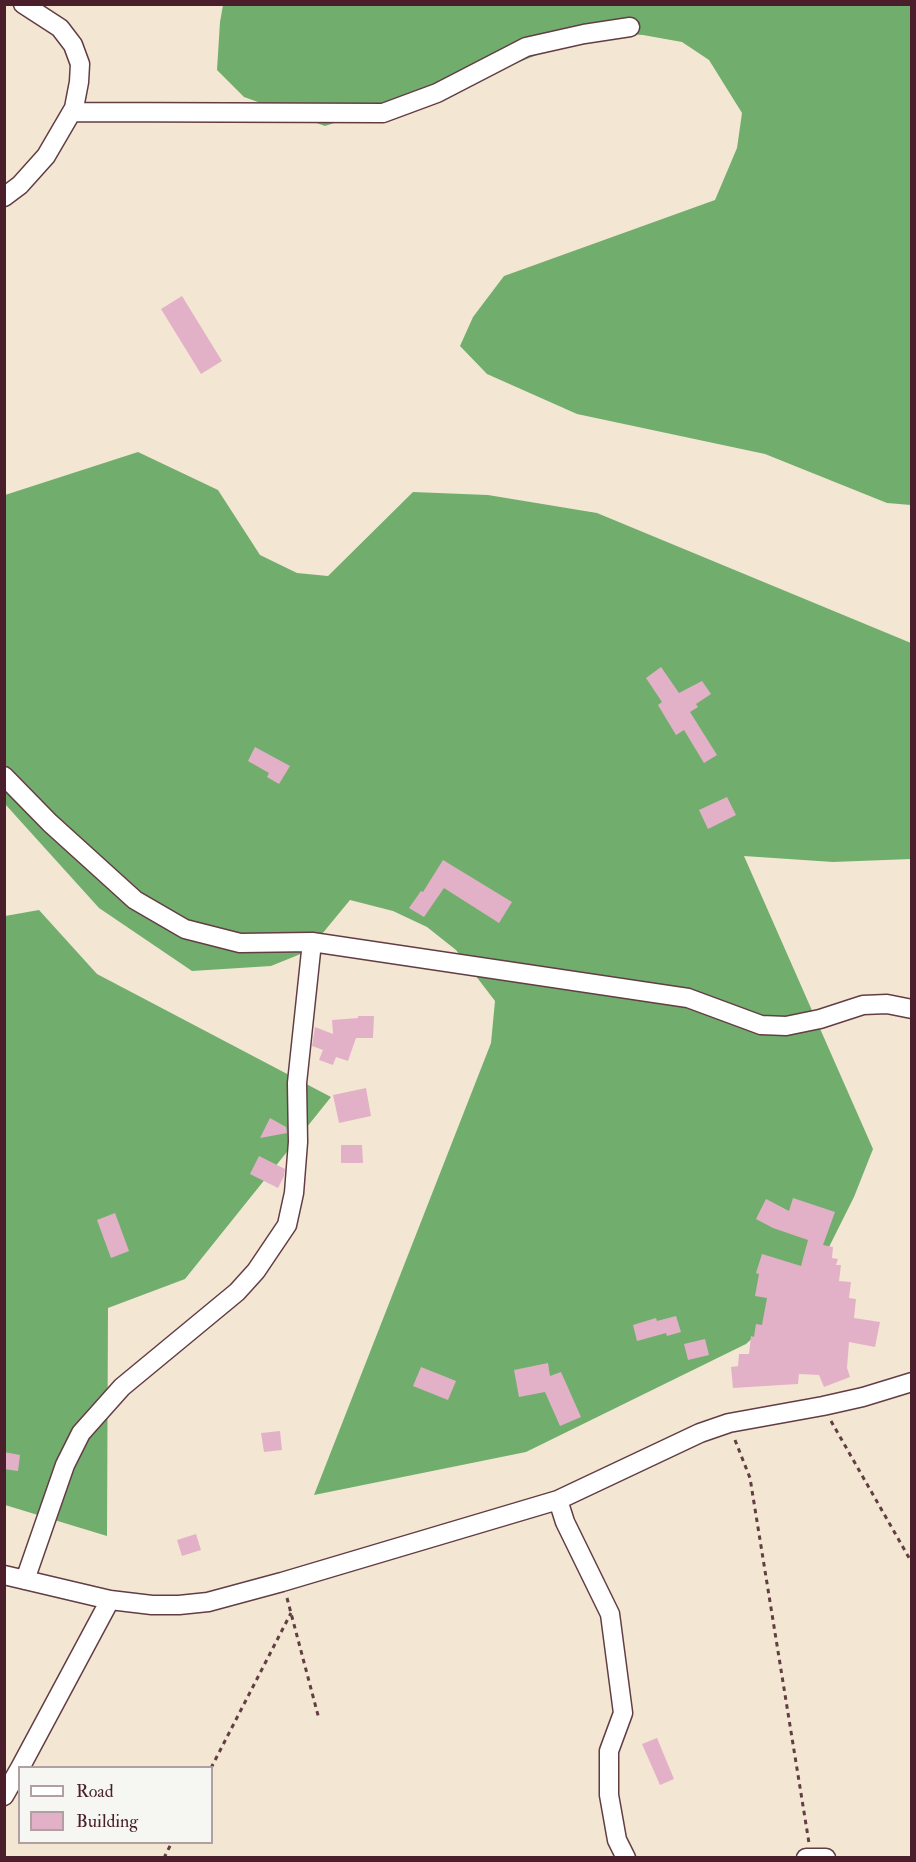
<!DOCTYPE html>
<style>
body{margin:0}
#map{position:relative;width:916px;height:1862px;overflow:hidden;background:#f3e7d3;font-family:"IM FELL Double Pica",serif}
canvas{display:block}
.frame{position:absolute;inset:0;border:6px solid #4a1f2b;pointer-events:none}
.legend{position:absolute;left:18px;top:1766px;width:195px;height:78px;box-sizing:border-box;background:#f6f6f2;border:2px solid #b1a0a2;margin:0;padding:8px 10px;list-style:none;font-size:18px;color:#4a1f2b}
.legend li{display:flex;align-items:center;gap:12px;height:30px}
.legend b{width:30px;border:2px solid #b1a0a2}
</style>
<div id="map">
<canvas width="916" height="1862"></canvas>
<div class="frame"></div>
<ul class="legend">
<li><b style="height:8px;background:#fff"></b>Road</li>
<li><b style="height:16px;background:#e3b1c7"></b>Building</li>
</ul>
</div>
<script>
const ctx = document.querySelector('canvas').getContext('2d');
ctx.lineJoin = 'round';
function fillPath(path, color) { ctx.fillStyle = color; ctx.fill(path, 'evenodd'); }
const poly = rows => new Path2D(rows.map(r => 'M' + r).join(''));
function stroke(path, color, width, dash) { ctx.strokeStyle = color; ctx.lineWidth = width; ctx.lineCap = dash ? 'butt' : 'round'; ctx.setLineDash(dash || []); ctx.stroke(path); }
const forest = poly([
 [223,5,911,5,911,505,887,503,765,454,577,414,487,374,460,346,473,317,504,276,715,200,737,148,742,113,709,60,682,42,643,35,595,32,509,66,325,126,244,97,217,70,220,22],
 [138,452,218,490,260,555,297,573,328,576,413,492,488,495,597,513,911,643,911,859,833,862,744,856,873,1149,854,1197,810,1285,746,1344,526,1452,314,1495,491,1043,495,1001,456,950,427,927,393,911,350,900,308,951,271,966,192,971,99,908,5,804,5,495],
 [39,910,97,974,331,1097,185,1279,108,1308,107,1536,5,1505,5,916]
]);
const building = poly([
 [182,296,222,361,201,374,161,309],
 [661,667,679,693,702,681,711,694,696,704,698,707,690,712,717,755,704,763,684,730,676,735,658,705,662,702,646,678],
 [255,747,290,766,279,784,267,777,269,773,248,761],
 [727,797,736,815,708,829,699,810],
 [443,860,512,902,499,923,444,888,424,917,409,908,421,891,423,892],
 [358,1016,374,1016,373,1038,356,1038,348,1061,336,1057,333,1065,319,1060,323,1050,312,1046,315,1027,333,1034,332,1020,358,1018],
 [366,1088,371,1116,339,1123,333,1095],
 [270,1118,286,1127,287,1133,260,1138],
 [341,1145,362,1145,363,1163,341,1163],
 [259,1156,285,1169,284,1176,278,1188,250,1174],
 [793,1198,835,1212,823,1245,833,1247,832,1258,838,1259,836,1265,841,1265,839,1281,851,1282,849,1298,856,1299,854,1318,880,1322,875,1347,849,1342,847,1368,850,1377,824,1387,819,1375,799,1374,798,1384,733,1388,731,1367,738,1366,739,1354,749,1354,751,1336,754,1337,756,1324,762,1325,767,1298,755,1296,759,1274,756,1273,762,1254,801,1266,808,1240,773,1228,756,1219,766,1199,789,1211],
 [115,1213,129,1251,111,1258,97,1220],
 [676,1316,681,1332,667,1336,666,1333,637,1341,633,1325,656,1318,657,1321],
 [705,1339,709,1355,688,1360,684,1344],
 [548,1363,550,1376,561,1372,581,1417,560,1426,545,1392,519,1397,514,1370],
 [421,1367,456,1381,448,1400,413,1386],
 [280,1431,282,1450,264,1452,261,1433],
 [4,1452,20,1455,18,1471,4,1469],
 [196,1534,201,1550,182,1556,177,1540],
 [657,1738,674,1779,660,1785,642,1744]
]);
const path = poly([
 [831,1421,912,1563],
 [735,1440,750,1478,809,1843],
 [287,1598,319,1719],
 [211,1768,291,1613],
 [164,1858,172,1842]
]);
const minor = poly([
 [72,112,383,113,437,93,526,47,584,34,630,27],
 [4,197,20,185,46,156,74,108,79,82,80,64,73,45,60,28,23,4],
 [4,776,50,823,135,900,185,929,240,943,312,942,688,998,761,1025,786,1026,820,1019,863,1005,887,1004,912,1009],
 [558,1500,565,1522,610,1614,623,1713,609,1751,609,1795,617,1840,626,1858],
 [4,1575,110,1600,152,1605,179,1605,208,1602,282,1582,558,1500,700,1433,729,1423,823,1406,863,1397,912,1382],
 [25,1580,65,1465,81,1433,122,1387,237,1292,256,1271,287,1225,294,1193,298,1142,297,1083,312,942],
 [20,1768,110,1600],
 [4,1796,20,1768],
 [806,1858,826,1858]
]);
fillPath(forest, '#71ae6e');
fillPath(building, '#e3b1c7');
stroke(minor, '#633d44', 21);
stroke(path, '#633d44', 3, [4.5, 4.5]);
stroke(minor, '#fff', 18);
</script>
